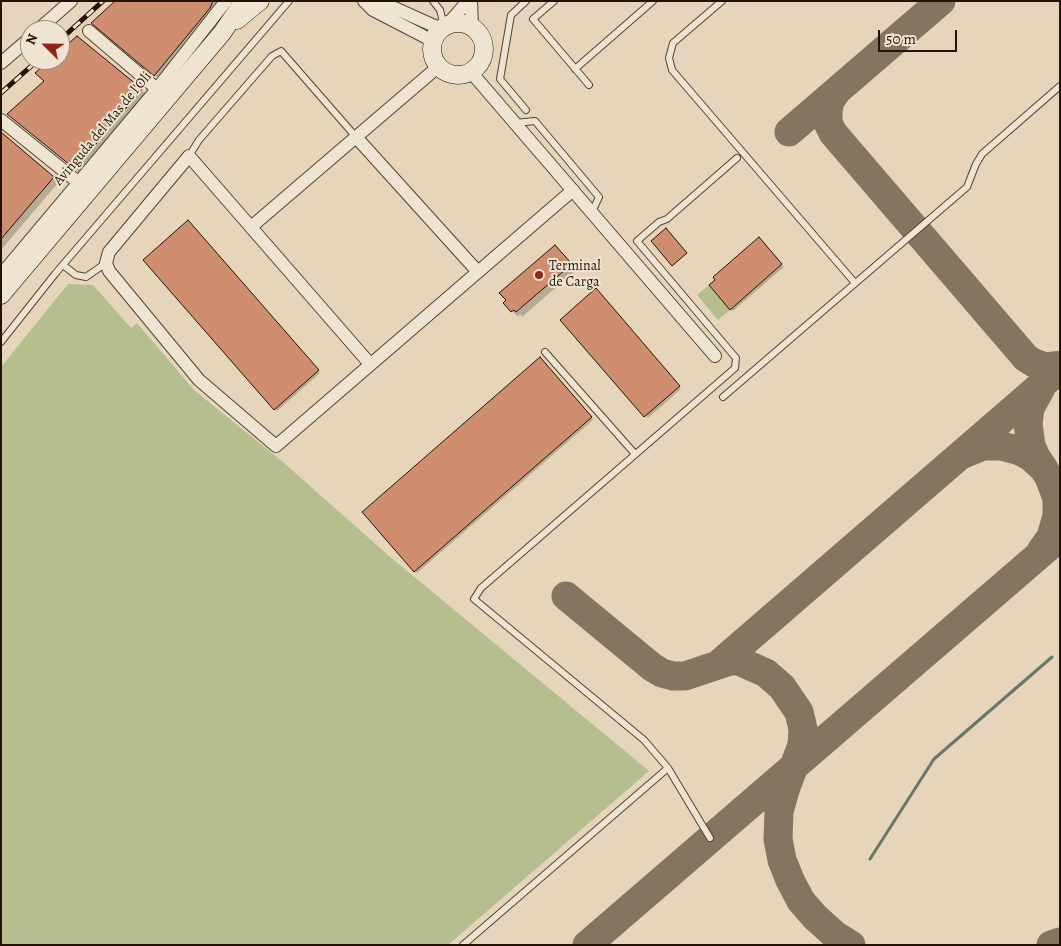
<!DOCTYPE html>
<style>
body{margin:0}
#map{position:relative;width:1061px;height:946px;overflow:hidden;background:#e6d5ba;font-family:Alegreya,serif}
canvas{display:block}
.frame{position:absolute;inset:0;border:2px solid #241304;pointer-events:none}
.north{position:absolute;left:20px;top:20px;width:50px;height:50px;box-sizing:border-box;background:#efe4d2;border:1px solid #9e9080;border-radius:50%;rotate:293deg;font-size:14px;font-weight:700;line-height:20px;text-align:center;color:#241304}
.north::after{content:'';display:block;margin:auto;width:18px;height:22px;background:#8f2418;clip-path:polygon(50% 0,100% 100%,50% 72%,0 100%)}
.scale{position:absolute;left:878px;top:30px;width:79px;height:22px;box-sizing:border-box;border:2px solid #241304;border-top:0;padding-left:6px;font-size:15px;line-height:18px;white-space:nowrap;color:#241304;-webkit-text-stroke:4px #efe4d2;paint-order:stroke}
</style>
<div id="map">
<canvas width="1061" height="946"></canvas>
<div class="frame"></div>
<div class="north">N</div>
<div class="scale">50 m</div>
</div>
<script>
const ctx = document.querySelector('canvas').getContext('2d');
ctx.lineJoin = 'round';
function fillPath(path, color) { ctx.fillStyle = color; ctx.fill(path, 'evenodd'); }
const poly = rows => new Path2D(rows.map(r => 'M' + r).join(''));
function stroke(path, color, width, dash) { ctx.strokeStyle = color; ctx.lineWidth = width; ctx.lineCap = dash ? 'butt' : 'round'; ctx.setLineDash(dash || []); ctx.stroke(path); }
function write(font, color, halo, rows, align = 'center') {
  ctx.font = font + ' Alegreya,serif'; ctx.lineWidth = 4; ctx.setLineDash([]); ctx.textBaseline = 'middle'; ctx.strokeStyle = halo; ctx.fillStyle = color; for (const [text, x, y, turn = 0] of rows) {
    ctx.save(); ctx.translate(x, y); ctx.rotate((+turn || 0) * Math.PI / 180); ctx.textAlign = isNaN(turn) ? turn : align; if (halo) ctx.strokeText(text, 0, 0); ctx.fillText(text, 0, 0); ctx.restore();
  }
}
const green = poly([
 [68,284,93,285,131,328,137,323,194,390,284,463,389,556,649,771,448,945,1,945,1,367],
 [709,285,730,310,718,320,697,295]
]);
const shadow = poly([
 [128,1,220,1,160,80,97,28],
 [77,37,147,95,81,174,14,120,45,81,52,60,60,60,60,52],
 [1,138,58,183,1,250],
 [188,222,320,373,277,411,145,260],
 [759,239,784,267,733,311,711,286],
 [560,251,576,270,522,317,520,314,518,317,505,303],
 [595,290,681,389,648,418,562,320],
 [540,359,593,420,417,573,364,513]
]);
const stream = poly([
 [870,859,934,759,1052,657]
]);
const taxiway = poly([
 [837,91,830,101,828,111,828,123,833,133,1026,358,1034,363,1045,367,1060,365],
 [789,132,941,1],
 [1041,388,1030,408,1028,424,1031,446,1036,457,1044,469],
 [964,454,983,446,1002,446,1020,451,1031,457,1043,468,1049,477,1057,498,1057,516,1051,537,1041,551],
 [566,596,652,667,662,673,673,676,685,676,730,661,739,661,766,673,782,687,799,712,803,729,802,745,785,790,779,812,778,839,782,860,790,880,801,901,815,917,835,935,851,945],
 [720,663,1060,369],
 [587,945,1060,537],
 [1051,945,1060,942]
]);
const building = poly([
 [115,1,213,1,210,8,154,76,91,23,115,1],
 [77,36,142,89,75,169,7,114,44,81,35,73,50,60,60,60,60,51,77,36],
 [1,132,54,177,1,239,1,132],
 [188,220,319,370,274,410,143,260,188,220],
 [666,228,687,253,672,266,651,241,666,228],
 [759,237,782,264,730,310,709,285,715,280,713,277,759,237],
 [555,245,572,264,516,312,514,310,511,312,503,303,506,300,499,293,555,245],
 [596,288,680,386,644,417,560,320,596,288],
 [540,357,592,417,414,572,362,512,540,357]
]);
const lane = poly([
 [433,1,440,10,444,26],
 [554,1,533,19,589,85],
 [722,1,673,43,669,58,672,70,855,283],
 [575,69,653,1],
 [526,110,500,79,511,15,526,1],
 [515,123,535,121,599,197,592,212],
 [189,156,199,140,272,56,281,51,356,137],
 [63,265,76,275,86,277,106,263],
 [1,342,55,274,289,1],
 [545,352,635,454],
 [723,397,967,187,976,164,982,154,1060,86],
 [710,838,668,768,644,740,474,599,481,588,735,368,736,358,637,241,659,222,667,219,737,158],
 [463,945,668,768]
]);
const street = poly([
 [364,1,373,10,433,41],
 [379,1,441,29],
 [471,1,472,26],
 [448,24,468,1],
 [38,30,71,1],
 [89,31,157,89],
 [1,63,30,38],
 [471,72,715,356],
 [1,120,79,183],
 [356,137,478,272],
 [251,227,439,66],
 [1,275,157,89,226,1],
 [370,364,189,156,109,252,106,263,109,271,199,380,276,446,573,190]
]);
const secondary = poly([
 [237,20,260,1],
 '432 49a26 26 0 1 1 52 0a26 26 0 1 1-52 0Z',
 [1,295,222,33,244,1]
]);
const rail = poly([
 [60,40,103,1],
 [1,93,38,60]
]);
const markers = [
 [539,275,5,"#8f2418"]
];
const streetNames = [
 ["Avinguda del Mas de l'Oli",103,129,-50]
];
const poiNames = [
 ["Terminal",549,267],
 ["de Carga",549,283]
];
fillPath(green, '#b6bd8f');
fillPath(shadow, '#0003');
stroke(stream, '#68776a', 3);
stroke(taxiway, '#85745f', 29);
fillPath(building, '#cf8e6f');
stroke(building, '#241304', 1);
stroke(lane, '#544432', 8);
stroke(street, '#544432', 14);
stroke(secondary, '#241304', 19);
stroke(lane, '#efe4d2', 6);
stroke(street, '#efe4d2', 12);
stroke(secondary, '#efe4d2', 18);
stroke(rail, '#241304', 5);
stroke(rail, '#efe4d2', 3, [9]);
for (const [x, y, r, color] of markers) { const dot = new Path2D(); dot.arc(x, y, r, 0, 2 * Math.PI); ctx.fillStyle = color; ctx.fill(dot); stroke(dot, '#efe4d2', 2); }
write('14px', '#241304', '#efe4d2', streetNames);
write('14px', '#241304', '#efe4d2', poiNames, 'left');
</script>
